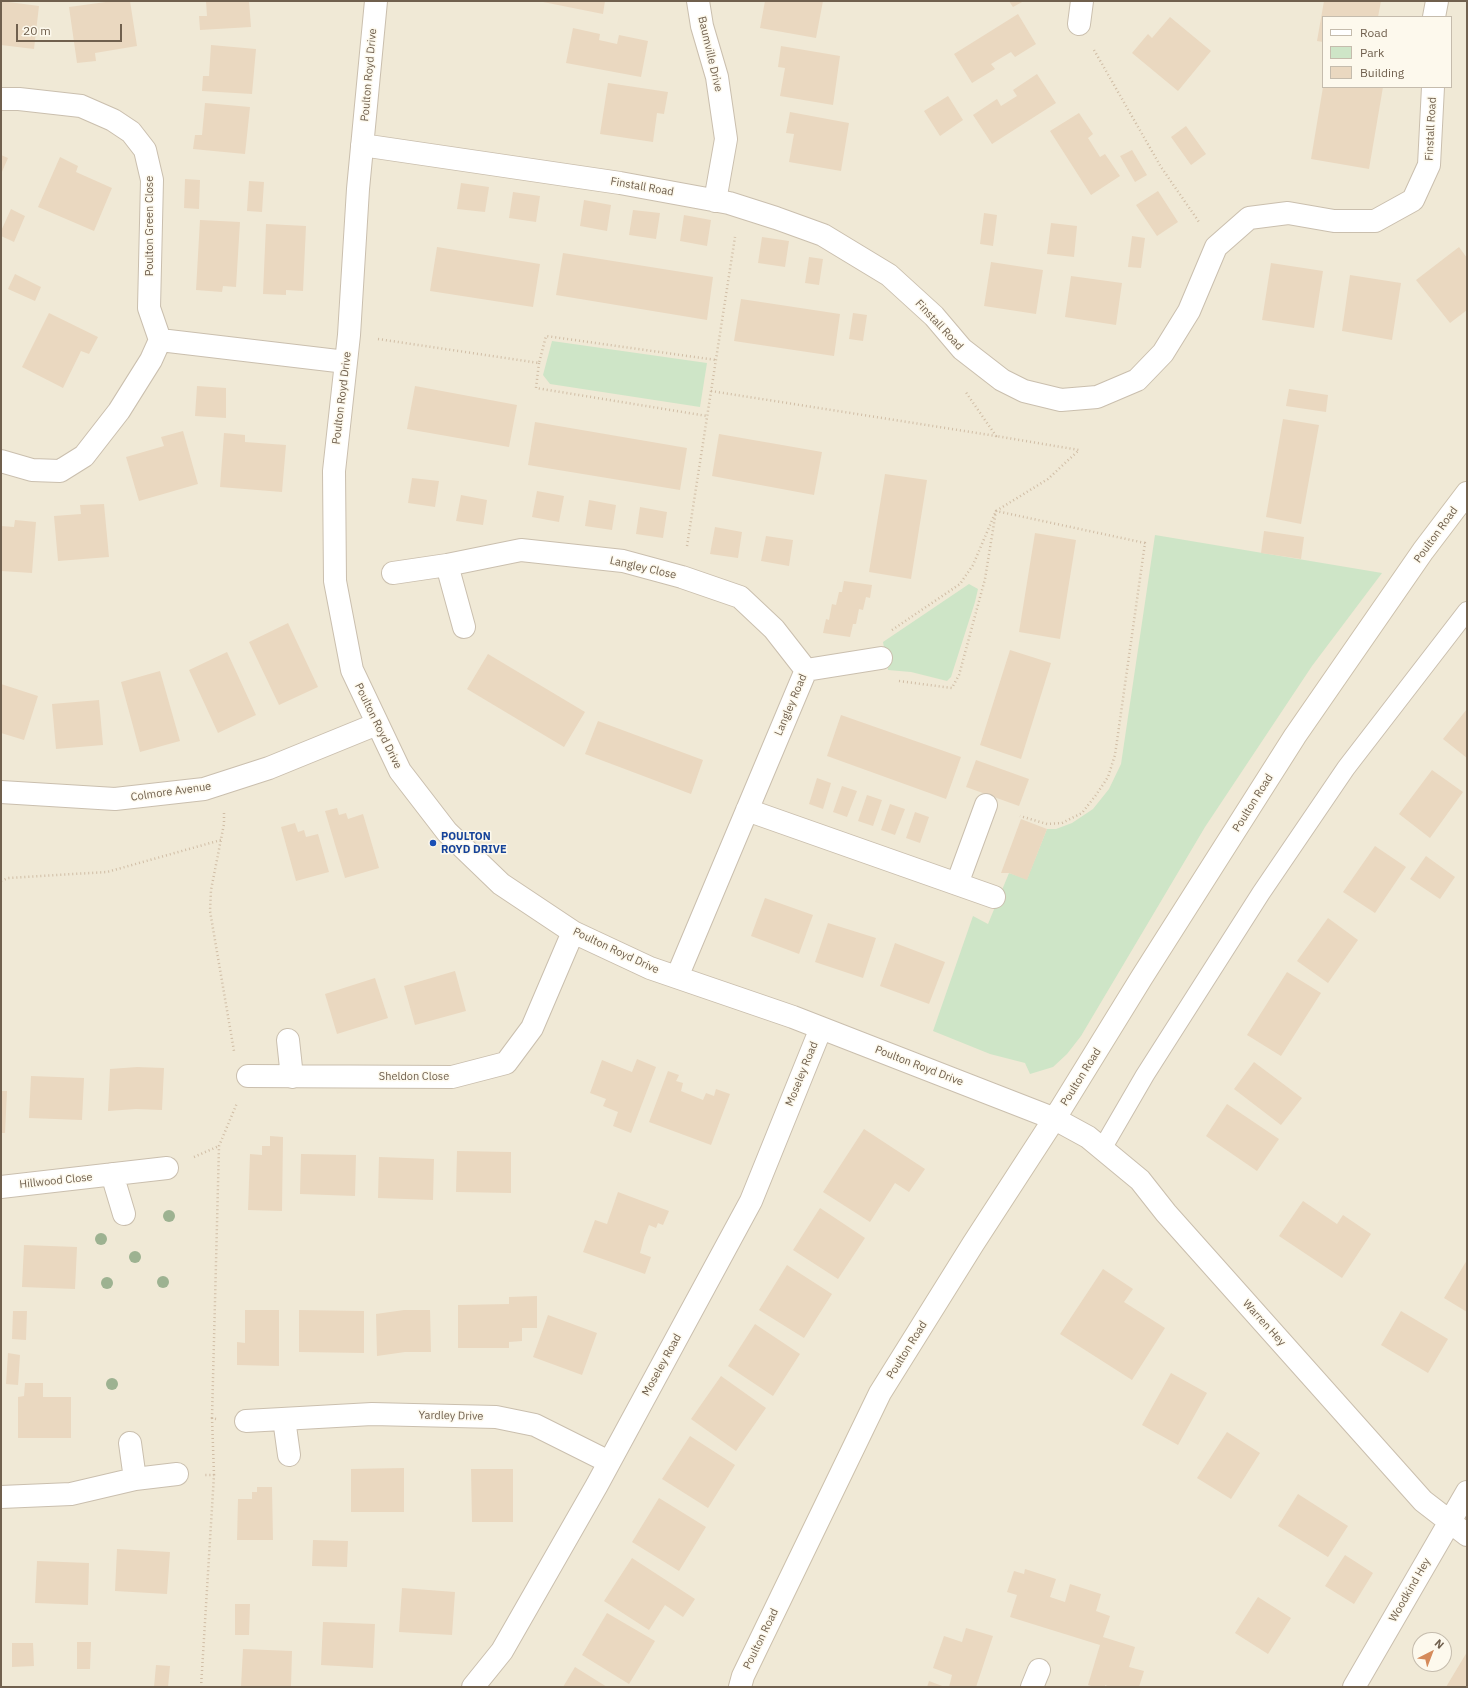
<!DOCTYPE html>
<style>
body{margin:0}
#map{position:relative;width:1468px;height:1688px;overflow:hidden;background:#faf6e7;font-family:"IBM Plex Sans",sans-serif}
canvas{display:block}
.frame{position:absolute;inset:0;border:2px solid #70604e;pointer-events:none}
.legend{position:absolute;left:1322px;top:16px;width:130px;height:72px;box-sizing:border-box;background:#fdf9ed;border:1px solid #c5bcad;margin:0;padding:5px 7px;list-style:none;font-size:12px;color:#70604e}
.legend li{display:flex;align-items:center;gap:8px;height:20px}
.legend b{width:20px;border:1px solid #c5bcad}
.north{position:absolute;left:1412px;top:1632px;width:40px;height:40px;box-sizing:border-box;background:#fdf9ed;border:1px solid #c5bcad;border-radius:50%;rotate:42deg;font-size:11px;font-weight:700;line-height:16px;text-align:center;color:#70604e}
.north::after{content:'';display:block;margin:auto;width:14px;height:18px;background:#d58b5b;clip-path:polygon(50% 0,100% 100%,50% 72%,0 100%)}
.scale{position:absolute;left:16px;top:24px;width:106px;height:18px;box-sizing:border-box;border:2px solid #70604e;border-top:0;padding-left:5px;font-size:12px;line-height:14px;white-space:nowrap;color:#70604e;-webkit-text-stroke:3px #fdf9ed;paint-order:stroke}
</style>
<div id="map">
<canvas width="1468" height="1688"></canvas>
<div class="frame"></div>
<ul class="legend">
<li><b style="height:5px;background:#fff"></b>Road</li>
<li><b style="height:11px;background:#cee5c7"></b>Park</li>
<li><b style="height:11px;background:#ead8c0"></b>Building</li>
</ul>
<div class="north">N</div>
<div class="scale">20 m</div>
</div>
<script>
const ctx = document.querySelector('canvas').getContext('2d');
ctx.lineJoin = 'round';
function fillPath(path, color) { ctx.fillStyle = color; ctx.fill(path, 'evenodd'); }
const poly = rows => new Path2D(rows.map(r => 'M' + r).join(''));
function stroke(path, color, width, dash) { ctx.strokeStyle = color; ctx.lineWidth = width; ctx.lineCap = dash ? 'butt' : 'round'; ctx.setLineDash(dash || []); ctx.stroke(path); }
function write(font, color, halo, rows, align = 'center') {
  ctx.font = font + ' "IBM Plex Sans",sans-serif'; ctx.lineWidth = 3; ctx.setLineDash([]); ctx.textBaseline = 'middle'; ctx.strokeStyle = halo; ctx.fillStyle = color; for (const [text, x, y, turn = 0] of rows) {
    ctx.save(); ctx.translate(x, y); ctx.rotate((+turn || 0) * Math.PI / 180); ctx.textAlign = isNaN(turn) ? turn : align; if (halo) ctx.strokeText(text, 0, 0); ctx.fillText(text, 0, 0); ctx.restore();
  }
}
const residential = poly([
 [1,1,1467,1,1467,1687,1,1687],
 [1323,17,1451,17,1451,87,1323,87],
 [1420,1640,1444,1640,1444,1664,1420,1664]
]);
const green = poly([
 [552,341,707,363,700,407,550,384,543,375],
 [1155,535,1382,573,1312,666,1205,827,1081,1036,1067,1054,1053,1067,1030,1074,1025,1063,990,1054,933,1031,973,916,988,924,1009,873,1027,879,1047,829,1056,829,1072,823,1093,809,1109,789,1121,764],
 [969,584,978,589,975,602,951,677,947,681,911,672,888,670,883,642]
]);
const building = poly([
 [1,1,39,6,34,49,1,45],
 [113,1,130,1,137,46,95,53,96,61,77,63,69,7],
 [206,1,249,1,251,27,200,30,199,16,207,16],
 [538,1,605,1,603,14],
 [765,1,823,1,816,38,760,28],
 [1009,1,1024,1,1013,7],
 [1324,1,1381,1,1378,17,1323,17,1323,42,1317,41],
 [1018,14,1036,44,1015,57,1011,52,991,64,995,69,972,83,954,54],
 [1170,17,1211,51,1178,91,1132,53,1148,34,1152,38],
 [573,28,600,34,599,40,617,44,619,35,648,41,641,77,566,63],
 [211,45,256,49,252,94,202,91,203,76,209,76],
 [781,46,840,56,833,105,780,96,785,68,778,67],
 [1037,74,1056,103,992,144,973,115,997,99,1001,106,1017,96,1013,90],
 [608,83,668,92,664,114,657,113,653,142,600,134],
 [1323,87,1383,87,1369,169,1311,159],
 [948,96,963,120,940,136,924,111],
 [205,103,250,107,245,154,193,149,195,135,202,135],
 [790,112,849,123,841,171,789,162,794,134,786,133],
 [1079,113,1093,134,1088,138,1100,157,1105,154,1120,176,1091,195,1050,131],
 [1186,126,1206,154,1191,165,1171,137],
 [1132,150,1147,175,1135,182,1120,156],
 [1,155,8,158,1,174],
 [60,157,78,166,76,172,112,188,94,231,38,207],
 [185,179,200,180,199,209,184,208],
 [249,181,264,182,262,212,247,211],
 [461,183,489,187,485,212,457,209],
 [1158,191,1178,222,1157,236,1136,205],
 [513,192,540,196,536,222,509,218],
 [584,200,611,205,607,231,580,226],
 [11,209,25,216,14,242,1,236,1,231],
 [633,210,660,213,656,239,629,235],
 [984,213,997,215,993,246,980,244],
 [684,215,711,220,707,246,680,241],
 [200,220,240,222,236,287,223,286,222,292,196,290],
 [1051,223,1077,226,1074,257,1047,254],
 [266,224,306,226,303,291,286,290,286,295,263,294],
 [1132,236,1145,238,1141,268,1128,267],
 [762,237,789,241,785,267,758,263],
 [437,247,540,264,533,307,430,291],
 [1459,247,1467,258,1467,310,1450,323,1416,280],
 [563,253,713,277,707,320,556,295],
 [809,257,823,259,819,285,805,283],
 [991,262,1043,270,1036,314,984,306],
 [1271,263,1323,271,1314,328,1262,320],
 [15,274,41,287,35,301,8,289],
 [1350,275,1401,283,1392,340,1342,331],
 [1071,276,1122,283,1116,325,1065,317],
 [741,299,840,314,834,356,734,341],
 [49,313,98,337,89,354,81,351,63,388,22,367],
 [853,313,867,315,863,341,849,339],
 [197,386,226,388,226,418,195,416],
 [415,386,517,405,509,447,407,429],
 [1289,389,1328,395,1326,412,1286,406],
 [1283,419,1319,425,1301,524,1266,517],
 [535,422,687,448,680,490,528,465],
 [183,431,198,484,139,501,126,457,164,446,161,437],
 [224,433,245,435,245,442,286,445,282,492,220,487],
 [719,434,822,452,814,495,712,476],
 [885,474,927,480,911,579,869,572],
 [412,478,439,481,435,507,408,503],
 [537,491,564,496,559,522,532,517],
 [461,495,487,500,483,525,456,521],
 [589,500,616,505,612,530,585,526],
 [104,504,109,557,58,561,54,516,81,514,80,505],
 [640,507,667,512,663,538,636,534],
 [15,520,36,522,32,573,1,571,1,526,14,527],
 [715,527,742,532,738,558,710,554],
 [1264,531,1304,537,1301,559,1261,553],
 [1035,533,1076,540,1060,639,1019,632],
 [766,536,793,540,789,566,761,561],
 [844,581,872,585,870,598,866,597,863,610,859,609,856,624,853,624,850,637,823,633,826,619,829,620,832,604,836,605,839,592,842,592],
 [288,623,318,687,279,705,249,642],
 [1010,650,1051,663,1021,759,980,745],
 [227,652,256,715,218,733,189,670],
 [488,654,585,712,564,747,467,689],
 [160,671,180,741,140,752,121,682],
 [1,684,38,696,24,740,1,733],
 [99,700,103,745,56,749,52,704],
 [1467,709,1467,758,1443,739],
 [841,715,961,757,946,799,827,756],
 [598,721,703,760,691,794,585,754],
 [976,760,1029,779,1019,806,966,787],
 [1432,770,1463,792,1430,838,1399,814],
 [817,778,831,783,823,809,809,804],
 [842,786,857,791,847,817,833,812],
 [867,795,882,800,873,826,858,821],
 [890,804,905,809,895,835,881,830],
 [337,808,339,815,346,813,348,819,363,814,379,868,345,878,325,811],
 [915,812,929,817,920,843,906,838],
 [1021,819,1047,829,1027,880,1009,873,1001,873],
 [295,823,298,832,304,830,306,837,318,834,329,872,296,881,281,827],
 [1375,846,1406,867,1375,913,1343,892],
 [1426,856,1455,877,1440,899,1410,879],
 [765,898,813,915,799,954,751,936],
 [1328,918,1358,940,1328,983,1297,961],
 [828,923,876,938,863,978,815,962],
 [895,943,945,962,929,1004,880,986],
 [455,971,466,1011,415,1025,404,986],
 [1287,972,1321,993,1281,1056,1247,1035],
 [375,978,388,1018,337,1034,325,994],
 [637,1059,656,1067,631,1133,613,1126,618,1112,603,1106,606,1099,590,1093,602,1060,632,1072],
 [1254,1062,1302,1098,1281,1125,1234,1089],
 [137,1067,164,1068,162,1110,136,1109,108,1111,110,1069],
 [668,1071,679,1075,676,1081,683,1083,681,1091,703,1100,706,1093,714,1096,716,1089,730,1094,711,1145,649,1122],
 [31,1076,84,1078,82,1120,29,1118],
 [1,1091,7,1091,5,1133,1,1133],
 [1227,1104,1279,1139,1257,1171,1206,1136],
 [864,1129,925,1169,909,1192,895,1183,870,1222,823,1192],
 [270,1136,283,1137,282,1211,248,1210,250,1154,262,1155,262,1146,270,1146],
 [457,1151,511,1152,511,1193,456,1192],
 [301,1154,356,1155,355,1196,300,1194],
 [379,1157,434,1159,433,1200,378,1198],
 [618,1192,669,1211,663,1225,658,1223,656,1228,649,1225,644,1238,640,1253,651,1257,645,1274,583,1252,595,1220,607,1224],
 [1303,1201,1337,1224,1343,1215,1371,1234,1342,1278,1279,1236],
 [820,1208,865,1238,838,1279,793,1250],
 [24,1245,77,1247,75,1289,22,1287],
 [1467,1260,1467,1312,1444,1298],
 [787,1265,832,1294,804,1338,759,1310],
 [1103,1269,1133,1289,1124,1302,1165,1328,1132,1380,1060,1334],
 [537,1296,537,1328,522,1328,522,1341,509,1342,509,1348,458,1348,458,1305,509,1304,509,1297],
 [245,1310,279,1310,279,1366,237,1365,237,1342,245,1343],
 [299,1310,364,1311,364,1353,299,1352],
 [404,1310,430,1310,431,1352,405,1352,377,1356,376,1314],
 [13,1311,27,1311,26,1340,12,1339],
 [1401,1311,1448,1339,1428,1373,1381,1345],
 [548,1315,597,1333,582,1375,533,1357],
 [755,1324,800,1354,773,1396,728,1366],
 [8,1353,20,1355,18,1385,6,1384],
 [1171,1373,1207,1393,1178,1445,1142,1425],
 [721,1376,766,1408,736,1451,691,1419],
 [25,1383,43,1383,43,1397,71,1397,71,1438,18,1438,18,1397,24,1396],
 [1227,1432,1260,1453,1231,1499,1197,1478],
 [690,1436,735,1465,708,1508,662,1479],
 [404,1468,404,1512,351,1512,351,1469],
 [471,1469,513,1469,513,1522,472,1522],
 [257,1487,272,1487,273,1540,237,1540,238,1499,252,1499,252,1492,257,1492],
 [1298,1494,1348,1526,1328,1557,1278,1526],
 [659,1498,706,1527,679,1571,632,1542],
 [313,1540,348,1541,347,1567,312,1566],
 [117,1549,170,1552,167,1594,115,1591],
 [1345,1555,1373,1573,1354,1604,1325,1586],
 [632,1558,695,1599,683,1617,665,1605,649,1630,604,1601],
 [37,1561,89,1563,88,1605,35,1603],
 [1025,1569,1056,1579,1050,1597,1065,1602,1070,1584,1101,1594,1096,1611,1110,1616,1103,1637,1135,1647,1129,1667,1144,1671,1139,1687,1110,1687,1105,1685,1105,1687,1094,1687,1088,1685,1100,1645,1010,1617,1017,1595,1007,1592,1014,1571,1024,1574],
 [402,1588,455,1592,452,1635,399,1632],
 [1258,1597,1291,1618,1268,1654,1235,1633],
 [235,1604,250,1604,249,1635,235,1635],
 [607,1613,655,1641,629,1684,582,1655],
 [323,1622,375,1624,373,1668,321,1665],
 [966,1628,993,1636,976,1687,949,1687,952,1675,933,1668,944,1636,962,1642],
 [77,1642,91,1642,90,1669,77,1669],
 [12,1643,33,1643,34,1666,12,1667],
 [243,1649,292,1651,291,1687,241,1687],
 [1467,1652,1467,1687,1446,1687],
 [156,1665,170,1666,168,1687,154,1687],
 [575,1667,607,1687,563,1687],
 [929,1681,945,1687,927,1687]
]);
const path = poly([
 [1094,50,1161,167,1199,222],
 [378,339,539,363,546,336,716,360],
 [539,363,536,388,707,416],
 [711,391,996,436,965,391],
 [687,546,735,237],
 [892,630,960,584,973,565,996,511,1048,479,1079,450,996,436],
 [899,681,952,688,959,675,985,579,996,511,1145,543,1115,755,1108,777,1096,795,1082,813,1062,823,1047,824,1020,816],
 [224,813,224,824,211,890,210,911,234,1051],
 [1,881,8,878,107,872,221,840],
 [194,1157,219,1146],
 [212,1418,214,1475],
 [216,1419,212,1418,219,1146,237,1103],
 [201,1687,214,1475,205,1475]
]);
const lane = poly([
 [1102,1149,1145,1075,1261,893,1346,768,1467,611]
]);
const street = poly([
 [376,1,358,189,349,335,334,471,335,581,352,670,400,771,447,832,501,884,573,932,650,968,793,1017,1055,1119,1088,1137,1140,1180,1166,1213,1423,1501,1467,1535],
 [698,1,702,26,717,77,726,139,715,201],
 [1434,17,1437,1],
 [1079,24,1082,1],
 [1,99,19,99,81,106,113,120,131,132,145,150,152,180,149,308,160,340,151,360,119,411,84,456,60,471,32,470,1,461],
 [362,145,620,183,729,203,776,218,823,235,889,275,934,316,962,349,1002,380,1024,391,1061,400,1097,397,1137,380,1163,353,1189,311,1216,247,1249,218,1288,213,1334,221,1375,221,1413,200,1429,165,1433,87],
 [160,340,346,362],
 [447,565,464,627],
 [393,573,447,565,521,550,623,561,682,577,740,597,774,629,806,670],
 [806,670,881,658],
 [1,792,115,799,204,789,269,768,377,724],
 [747,810,994,897],
 [957,884,986,805],
 [677,977,806,670],
 [288,1040,292,1077],
 [248,1076,452,1077,506,1063,532,1028,573,932],
 [112,1174,124,1214],
 [1,1187,167,1168],
 [284,1419,289,1455],
 [246,1421,372,1414,496,1417,535,1425,609,1462],
 [130,1443,135,1479],
 [1,1497,71,1494,135,1479,177,1474],
 [473,1687,502,1651,597,1485,751,1201,821,1028],
 [1032,1687,1039,1670],
 [1354,1687,1467,1492]
]);
const secondary = poly([
 [740,1687,743,1676,880,1393,973,1244,1060,1110,1142,977,1295,736,1423,551,1467,493]
]);
const trees = [
 [169,1216],
 [101,1239],
 [135,1257],
 [163,1282],
 [107,1283],
 [112,1384]
];
const markers = [
 [433,843,4,"#1a4fb4"]
];
const streetNames = [
 ["Baumville Drive",710,54,77],
 ["Poulton Royd Drive",369,75,-85],
 ["Finstall Road",1431,129,-87],
 ["Finstall Road",642,187,10],
 ["Poulton Green Close",150,226,-90],
 ["Finstall Road",939,325,47],
 ["Poulton Royd Drive",342,398,-83],
 ["Poulton Road",1436,535,-54],
 ["Langley Close",643,568,13],
 ["Langley Road",791,705,-67],
 ["Poulton Royd Drive",378,726,64],
 ["Colmore Avenue",171,792,-8],
 ["Poulton Road",1253,803,-58],
 ["Poulton Royd Drive",616,951,25],
 ["Poulton Royd Drive",919,1066,21],
 ["Moseley Road",802,1074,-68],
 ["Sheldon Close",414,1077],
 ["Poulton Road",1081,1077,-58],
 ["Hillwood Close",56,1181,-6],
 ["Warren Hey",1264,1323,48],
 ["Poulton Road",907,1350,-58],
 ["Moseley Road",662,1365,-61],
 ["Yardley Drive",451,1416,1],
 ["Woodkind Hey",1410,1590,-60],
 ["Poulton Road",761,1639,-64]
];
const transitNames = [
 ["POULTON",441,837],
 ["ROYD DRIVE",441,850]
];
fillPath(residential, '#f0e9d6');
fillPath(green, '#cee5c7');
fillPath(building, '#ead8c0');
stroke(lane, '#cabfae', 20);
stroke(street, '#cabfae', 24);
stroke(secondary, '#ccc0ac', 24);
stroke(path, '#d0bda5', 2.5, [1, 3]);
stroke(lane, '#fff', 18);
stroke(street, '#fff', 22);
stroke(secondary, '#fff', 22);
ctx.fillStyle = '#9db291';
for (const [x, y] of trees) { ctx.beginPath(); ctx.arc(x, y, 6, 0, 2 * Math.PI); ctx.fill(); }
for (const [x, y, r, color] of markers) { const dot = new Path2D(); dot.arc(x, y, r, 0, 2 * Math.PI); ctx.fillStyle = color; ctx.fill(dot); stroke(dot, '#fdf9ed', 1.5); }
write('11px', '#70604e', '#fdf9ed', streetNames);
write('bold 11px', '#164399', '#fdf9ed', transitNames, 'left');
</script>
